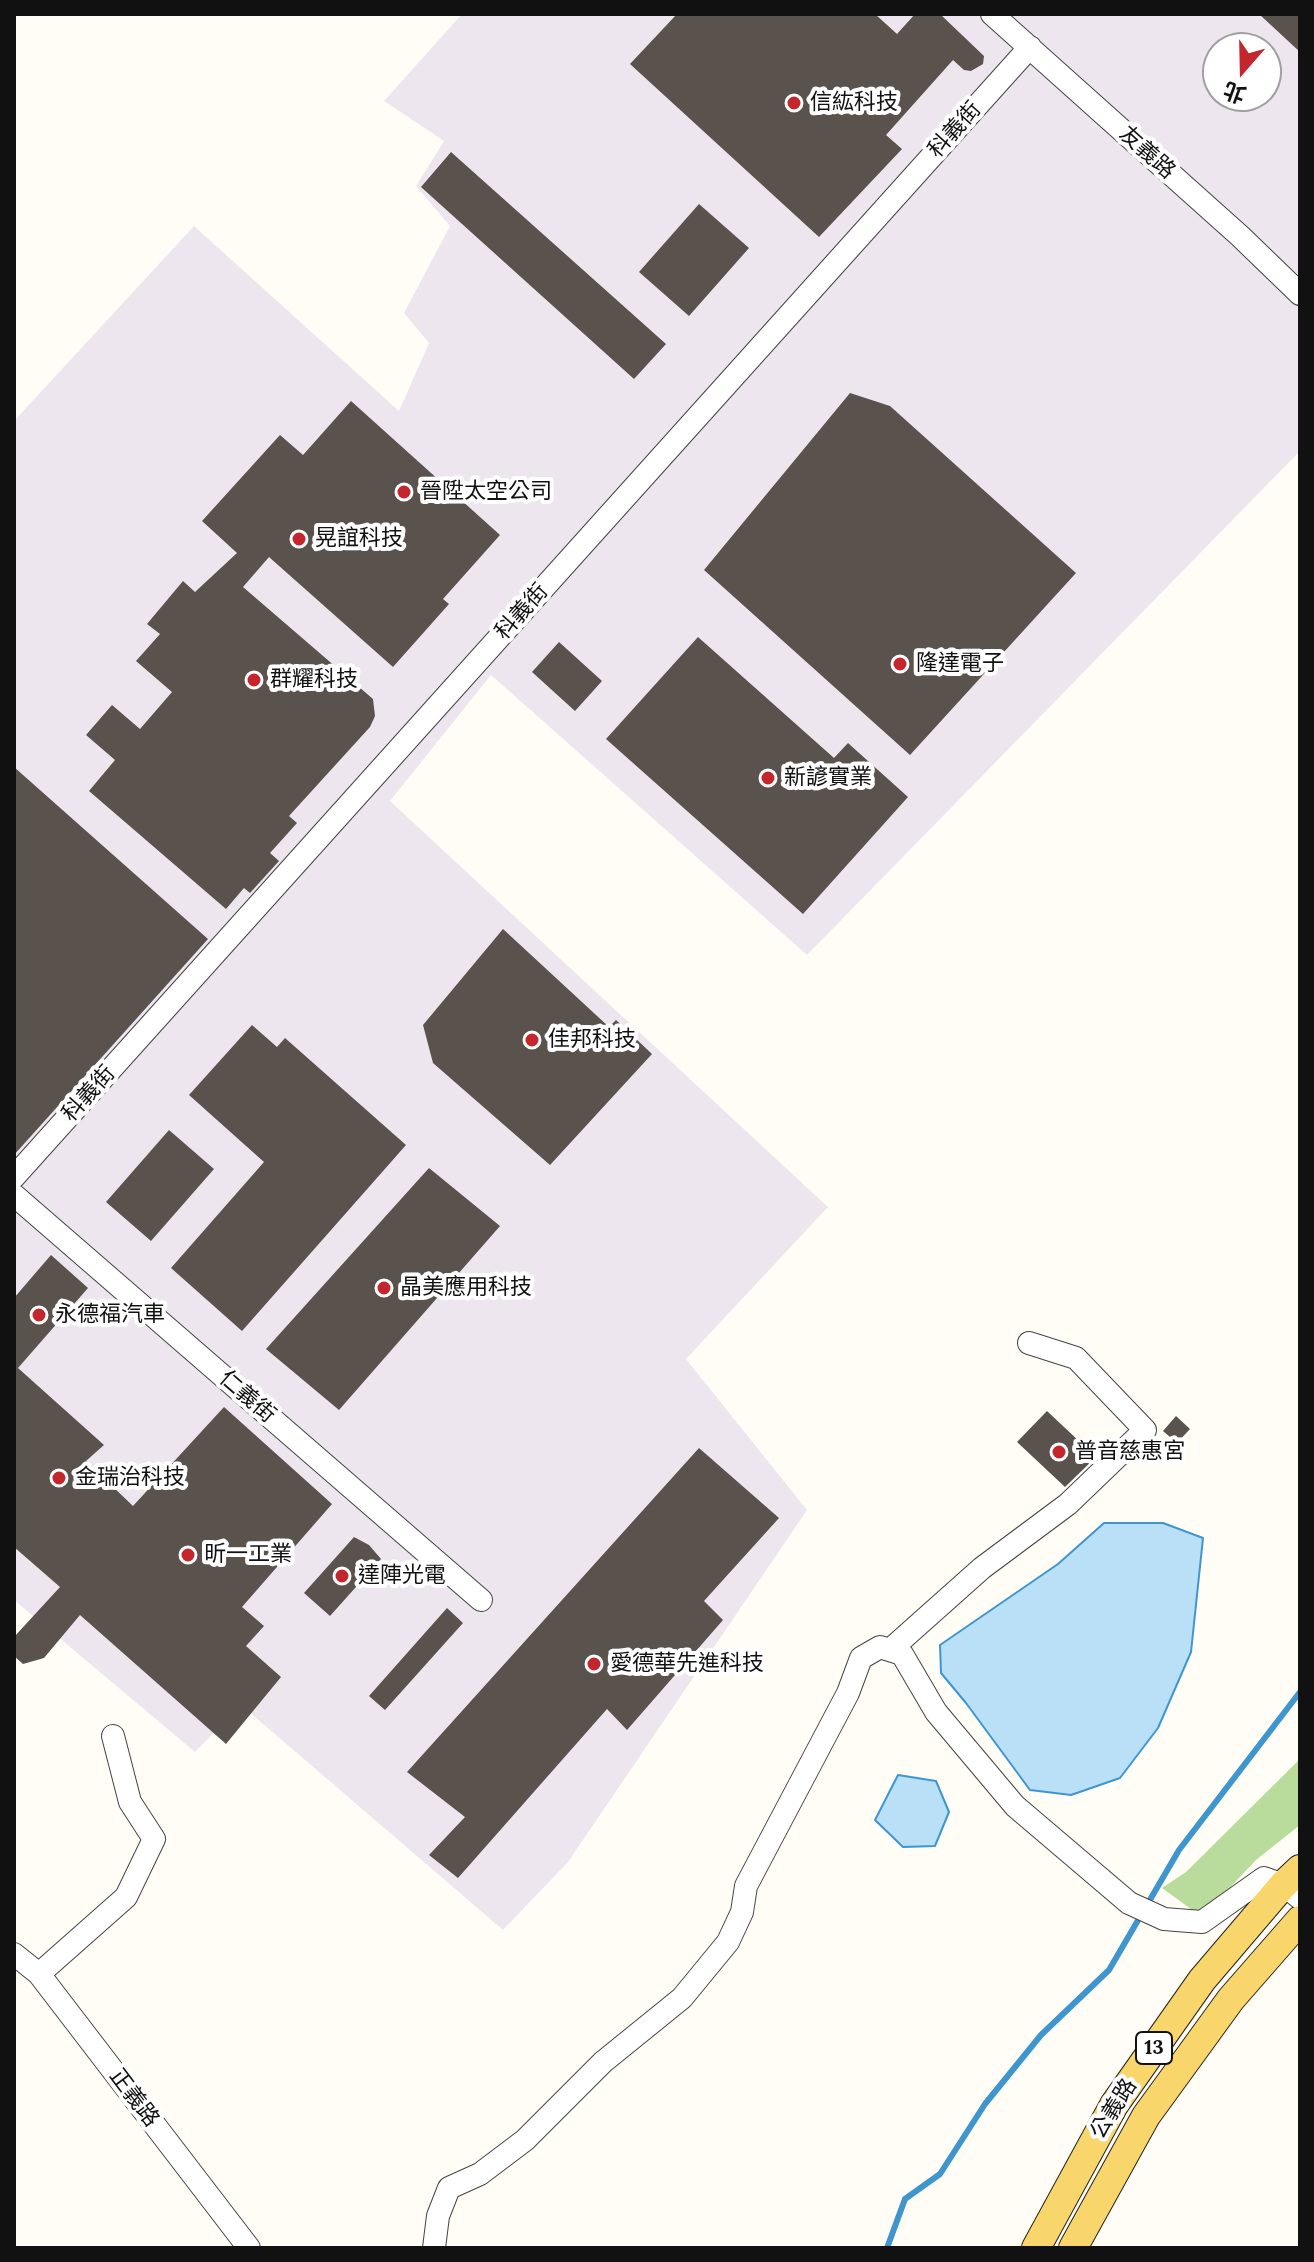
<!DOCTYPE html>
<meta charset="utf-8">
<style>
body{margin:0}
#map{position:relative;width:1314px;height:2262px;overflow:hidden;background:#fffdf5;font-family:Lora,"Noto Sans TC",serif}
canvas{display:block}
.frame{position:absolute;inset:0;border:16px solid #111;pointer-events:none}
.north{position:absolute;left:1202px;top:32px;width:80px;height:80px;box-sizing:border-box;background:#fff;border:2px solid #a0a0a0;border-radius:50%;rotate:200deg;font-size:22px;font-weight:700;line-height:32px;text-align:center;color:#111}
.north::after{content:'';display:block;margin:auto;width:28px;height:36px;background:#c4262e;clip-path:polygon(50% 0,100% 100%,50% 72%,0 100%)}
</style>
<div id="map">
<canvas width="1314" height="2262"></canvas>
<div class="frame"></div>
<div class="north">北</div>
</div>
<script>
const ctx = document.querySelector('canvas').getContext('2d');
ctx.lineJoin = 'round';
function fillPath(path, color) { ctx.fillStyle = color; ctx.fill(path, 'evenodd'); }
const poly = rows => new Path2D(rows.map(r => 'M' + r).join(''));
function stroke(path, color, width, dash) { ctx.strokeStyle = color; ctx.lineWidth = width; ctx.lineCap = dash ? 'butt' : 'round'; ctx.setLineDash(dash || []); ctx.stroke(path); }
function write(font, color, halo, rows, align = 'center') {
  ctx.font = font + ' Lora,"Noto Sans TC",serif'; ctx.lineWidth = 8; ctx.setLineDash([]); ctx.textBaseline = 'middle'; ctx.strokeStyle = halo; ctx.fillStyle = color; for (const [text, x, y, turn = 0] of rows) {
    ctx.save(); ctx.translate(x, y); ctx.rotate((+turn || 0) * Math.PI / 180); ctx.textAlign = isNaN(turn) ? turn : align; if (halo) ctx.strokeText(text, 0, 0); ctx.fillText(text, 0, 0); ctx.restore();
  }
}
const industrial = poly([
 [462,14,1300,14,1300,451,807,955,491,675,390,801,828,1207,686,1359,807,1510,568,1862,503,1930,241,1705,195,1752,14,1600,14,421,194,226,399,411,429,343,404,313,450,226,416,186,444,141,384,101],
 [1218,48,1266,48,1266,96,1218,96]
]);
const forest = poly([
 [1300,1759,1300,1825,1256,1860,1202,1917,1162,1888,1186,1872]
]);
const water = poly([
 [1104,1523,1163,1523,1203,1538,1191,1652,1158,1728,1120,1778,1071,1795,1030,1790,966,1703,941,1673,940,1645,1058,1564,1104,1523],
 [898,1775,936,1781,949,1812,935,1846,903,1847,875,1820,898,1775]
]);
const stream = poly([
 [887,2248,905,2199,940,2174,985,2104,1041,2035,1109,1970,1179,1850,1300,1692]
]);
const building = poly([
 [677,14,875,14,897,34,915,14,940,14,984,56,983,64,971,71,964,70,953,60,886,135,902,149,819,237,630,64],
 [1259,14,1300,14,1300,52],
 [451,152,666,344,634,379,421,187],
 [699,204,749,248,689,316,639,272],
 [850,393,890,406,1076,573,910,755,704,570],
 [351,401,500,535,443,599,449,604,393,667,269,557,243,587,373,699,375,716,370,727,289,816,297,823,270,853,279,861,250,893,244,888,226,909,89,791,115,760,86,735,112,705,140,729,172,692,136,661,160,634,147,624,183,581,195,592,237,553,202,521,280,435,303,455],
 [698,637,834,758,848,743,908,797,803,914,606,739],
 [559,642,602,681,575,711,532,672],
 [14,767,208,939,14,1155],
 [503,929,609,1027,616,1020,652,1054,550,1165,433,1063,423,1025],
 [252,1025,277,1047,285,1038,406,1145,242,1331,171,1268,264,1162,189,1095],
 [169,1130,214,1169,151,1241,106,1202],
 [429,1168,500,1226,339,1410,266,1349],
 [51,1255,88,1288,18,1368,104,1445,86,1461,133,1506,224,1407,332,1504,242,1607,264,1626,246,1646,281,1677,226,1744,80,1615,44,1658,23,1664,14,1656,14,1637,60,1587,14,1547,14,1298],
 [1047,1411,1096,1457,1065,1487,1017,1442],
 [1176,1416,1190,1429,1177,1443,1163,1431],
 [699,1448,779,1518,704,1601,723,1620,627,1730,607,1709,458,1878,429,1855,465,1817,407,1772],
 [354,1537,369,1545,381,1559,330,1616,304,1593],
 [447,1608,463,1623,385,1710,369,1696]
]);
const minor = poly([
 [992,14,1240,236,1300,294],
 [14,1177,1030,47],
 [14,1195,481,1600],
 [890,1650,982,1568,1068,1504,1145,1430,1076,1358,1029,1343],
 [14,1954,39,1974,249,2248],
 [39,1974,126,1897,154,1839,130,1802,113,1736],
 [434,2248,438,2216,449,2188,480,2174,525,2140,603,2062,682,1998,728,1942,742,1912,746,1886,848,1693,861,1658,880,1647,902,1654,936,1712,1015,1806,1129,1903,1164,1919,1202,1922,1264,1878,1283,1885,1300,1898]
]);
const major = poly([
 [1036,2248,1114,2105,1202,1980,1283,1885,1300,1869],
 [1073,2248,1146,2116,1231,1999,1300,1920]
]);
const markers = [
 [794,103,8,"#c4262e"],
 [404,492,8,"#c4262e"],
 [299,539,8,"#c4262e"],
 [900,664,8,"#c4262e"],
 [254,680,8,"#c4262e"],
 [768,778,8,"#c4262e"],
 [532,1040,8,"#c4262e"],
 [384,1288,8,"#c4262e"],
 [39,1315,8,"#c4262e"],
 [1059,1452,8,"#c4262e"],
 [59,1478,8,"#c4262e"],
 [188,1555,8,"#c4262e"],
 [342,1576,8,"#c4262e"],
 [594,1664,8,"#c4262e"]
];
const shields = [
 [1154,2048,36]
];
const shieldNames = [
 ["13",1154,2048]
];
const poiNames = [
 ["信紘科技",810,103],
 ["晉陞太空公司",420,492],
 ["晃誼科技",315,539],
 ["隆達電子",916,664],
 ["群耀科技",270,680],
 ["新諺實業",784,778],
 ["佳邦科技",548,1040],
 ["晶美應用科技",400,1288],
 ["永德福汽車",55,1315],
 ["普音慈惠宮",1075,1452],
 ["金瑞治科技",75,1478],
 ["昕一工業",204,1555],
 ["達陣光電",358,1576],
 ["愛德華先進科技",610,1664]
];
const streetNames = [
 ["科義街",955,130,-48],
 ["友義路",1147,153,42],
 ["科義街",522,612,-48],
 ["科義街",89,1094,-48],
 ["仁義街",247,1397,41],
 ["正義路",134,2098,53],
 ["公義路",1114,2109,-58]
];
fillPath(industrial, '#eee6ef');
fillPath(forest, '#b9dc9c');
fillPath(water, '#b9e0f7');
stroke(water, '#3f96cf', 2);
stroke(stream, '#3f96cf', 6);
fillPath(building, '#5a524d');
stroke(minor, '#444', 24);
stroke(major, '#222', 30);
stroke(minor, '#fff', 22);
stroke(major, '#f9d66b', 28);
for (const [x, y, r, color] of markers) { const dot = new Path2D(); dot.arc(x, y, r, 0, 2 * Math.PI); ctx.fillStyle = color; ctx.fill(dot); stroke(dot, '#fff', 3); }
for (const [x, y, w] of shields) { const box = new Path2D(); box.roundRect(x - w / 2, y - 16, w, 32, 6); ctx.fillStyle = '#fff'; ctx.fill(box); stroke(box, '#111', 2); }
write('bold 20px', '#111', null, shieldNames);
write('22px', '#111', '#fff', poiNames, 'left');
write('22px', '#111', '#fff', streetNames);
</script>
